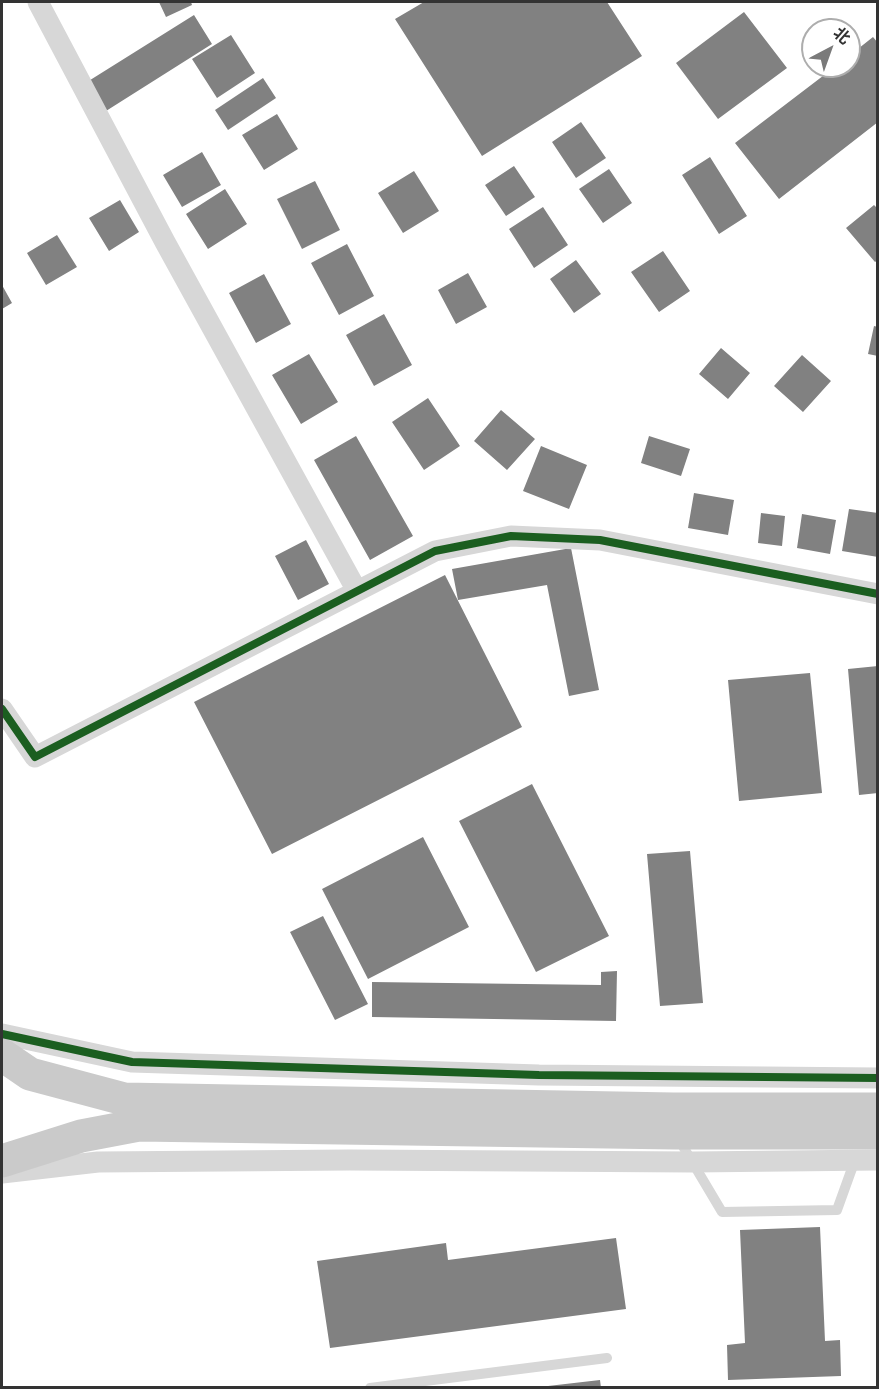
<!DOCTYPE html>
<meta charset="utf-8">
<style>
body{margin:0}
#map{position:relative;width:879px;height:1389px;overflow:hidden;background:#fff;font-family:Rubik,"Noto Sans SC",sans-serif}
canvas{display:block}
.frame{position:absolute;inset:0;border:3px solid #333;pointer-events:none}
.north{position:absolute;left:801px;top:18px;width:60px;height:60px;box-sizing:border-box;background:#fff;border:2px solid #adadad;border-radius:50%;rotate:41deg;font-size:16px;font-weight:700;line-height:24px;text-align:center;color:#333}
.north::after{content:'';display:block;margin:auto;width:21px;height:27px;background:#7a7a7a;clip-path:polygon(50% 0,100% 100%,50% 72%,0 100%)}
</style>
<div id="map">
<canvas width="879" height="1389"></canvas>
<div class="frame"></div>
<div class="north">北</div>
</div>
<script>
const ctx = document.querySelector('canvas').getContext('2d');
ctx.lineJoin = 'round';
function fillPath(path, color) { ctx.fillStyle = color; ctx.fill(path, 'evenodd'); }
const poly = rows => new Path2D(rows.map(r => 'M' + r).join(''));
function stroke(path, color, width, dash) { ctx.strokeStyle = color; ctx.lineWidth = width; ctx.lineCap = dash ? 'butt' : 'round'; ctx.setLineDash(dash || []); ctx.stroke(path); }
const building = poly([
 [159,2,191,2,192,5,166,17],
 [424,2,607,2,642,56,482,156,395,19],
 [744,12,787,68,718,119,676,63],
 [194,15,212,44,106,111,87,82],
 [231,35,255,73,217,98,192,59],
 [873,37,878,43,878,122,779,199,735,143,836,66,849,66,849,56],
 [263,78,276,98,228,130,215,110],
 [277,114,298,149,264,170,242,135],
 [581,122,606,158,576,178,552,142],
 [202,152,221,185,182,207,163,175],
 [710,157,747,216,719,234,682,175],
 [514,166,535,197,506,216,485,185],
 [609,169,632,203,603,223,579,189],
 [414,171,439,211,403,233,378,193],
 [315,181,340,230,302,249,277,199],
 [225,189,247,224,208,249,186,214],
 [120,200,139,232,109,251,89,218],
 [874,205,878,209,878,260,875,262,846,228],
 [543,207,568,245,534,268,509,229],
 [57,235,77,267,46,285,27,253],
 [347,244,374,296,339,315,311,263],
 [663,251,690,291,659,312,631,272],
 [576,260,601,294,574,313,550,279],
 [468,273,487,307,456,324,438,290],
 [264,274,291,324,256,343,229,293],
 [2,285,12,303,2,309],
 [384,314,412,365,374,386,346,335],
 [874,326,878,327,878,356,868,354],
 [721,348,750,373,728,399,699,374],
 [309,354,338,402,301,424,272,375],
 [802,355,831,381,803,412,774,386],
 [428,398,460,446,424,470,392,422],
 [501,410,535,439,507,470,474,441],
 [356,436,413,536,370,560,314,460],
 [649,436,690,449,681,476,641,463],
 [541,446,587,465,569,509,523,491],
 [694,493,734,500,728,535,688,528],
 [849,509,878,513,878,557,842,551],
 [761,513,785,516,782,546,758,543],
 [802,514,836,520,830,554,797,548],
 [306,540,329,584,298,600,275,556],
 [571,548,599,690,569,696,547,585,458,600,452,569],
 [445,575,522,727,272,854,194,702],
 [878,666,878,793,859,795,848,669],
 [810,673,822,793,739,801,728,680],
 [532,784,609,936,536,972,459,821],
 [423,837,469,927,368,979,322,889],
 [690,851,703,1003,660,1006,647,854],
 [323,916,368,1004,335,1020,290,932],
 [617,971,616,1021,372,1017,372,982,601,985,601,972],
 [820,1227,825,1341,840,1340,841,1376,728,1380,727,1345,745,1343,740,1230],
 [616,1238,626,1309,330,1348,317,1261,446,1243,448,1260],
 [600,1380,601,1388,548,1388,548,1386]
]);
const service = poly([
 [678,1138,722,1212,837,1210,855,1160],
 [370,1388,607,1358]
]);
const minor = poly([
 [38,2,165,242,357,591],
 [2,709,35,757,435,551,511,536,600,540,878,594],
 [2,1034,132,1062,539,1075,878,1078],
 [2,1173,98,1162,350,1160,693,1162,878,1160]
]);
const primary = poly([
 [2,1055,30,1074,124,1099,673,1109,878,1109],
 [2,1161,81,1136,139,1125,675,1133,878,1133]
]);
const cycleway = poly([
 [2,709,35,757,435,551,511,536,600,540,878,594],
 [2,1034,132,1062,539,1075,878,1078]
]);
fillPath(building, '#818181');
stroke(service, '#d7d7d7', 10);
stroke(minor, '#d7d7d7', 21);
stroke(primary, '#cacaca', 33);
stroke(cycleway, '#1b5e20', 8);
</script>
